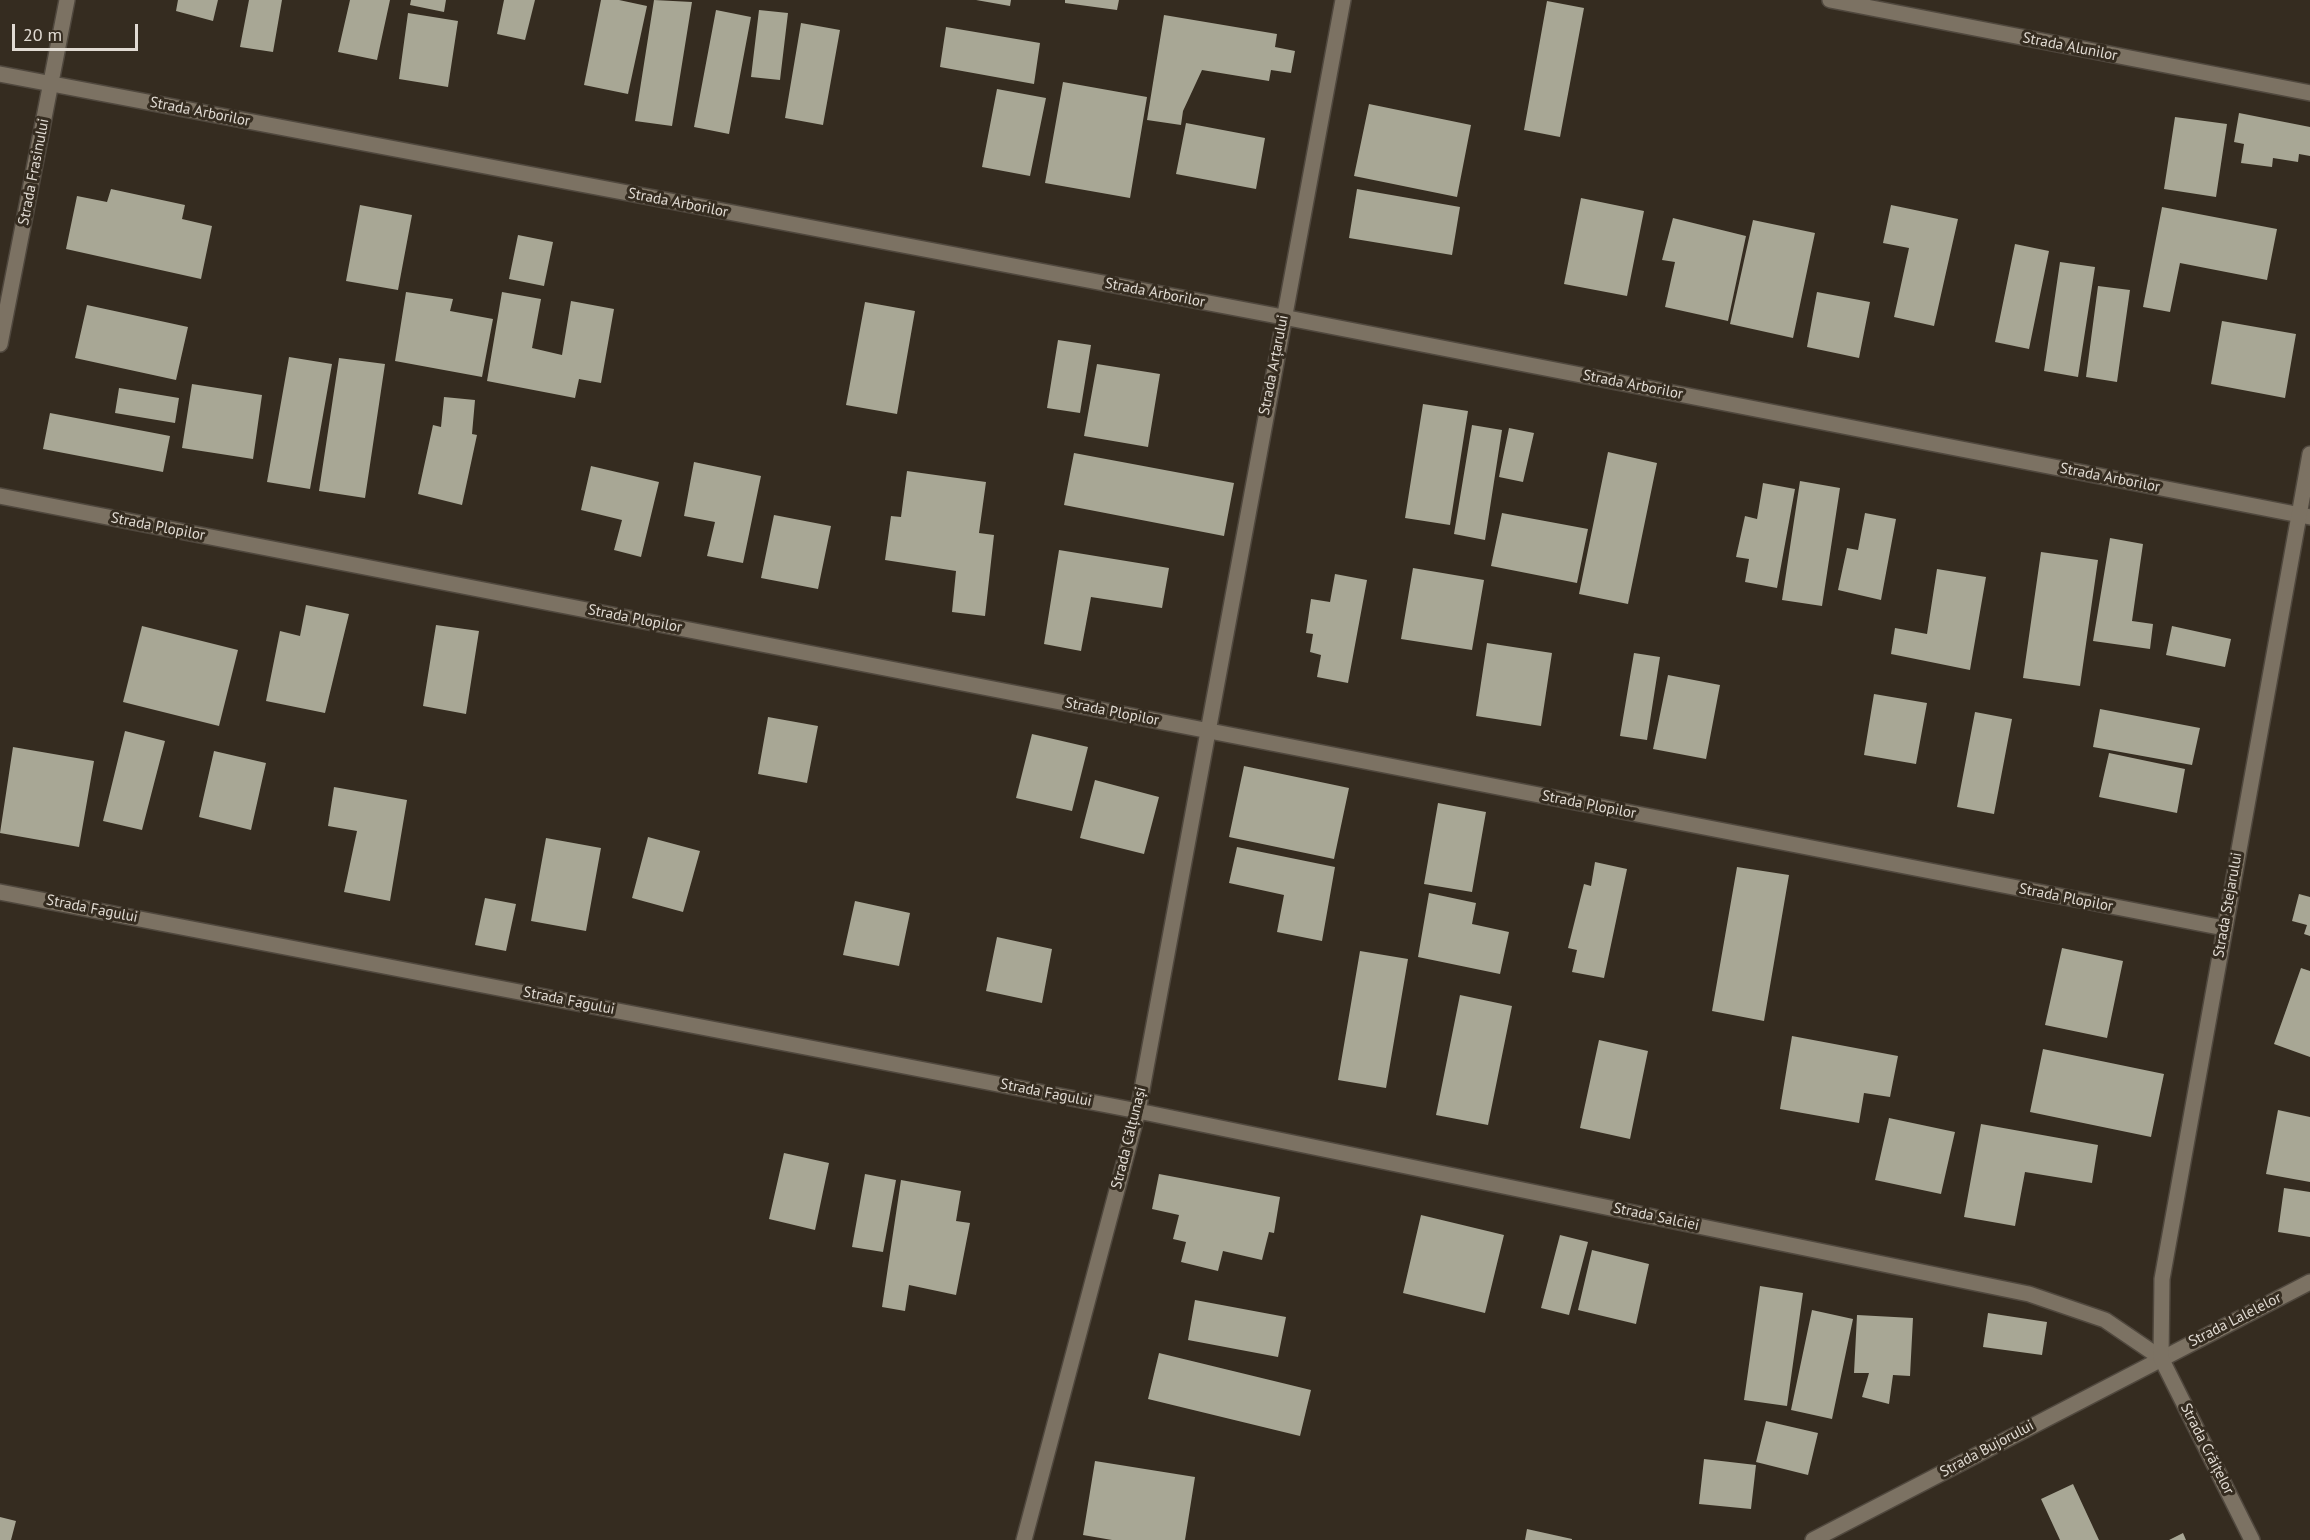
<!DOCTYPE html>
<meta charset="utf-8">
<style>
body{margin:0}
#map{position:relative;width:2310px;height:1540px;overflow:hidden;background:#352c20;font-family:"PT Sans",sans-serif}
canvas{display:block}
.scale{position:absolute;left:12px;top:24px;width:126px;height:27px;box-sizing:border-box;border:3px solid #e1dbd3;border-top:0;padding-left:8px;font-size:18px;line-height:21px;white-space:nowrap;color:#e1dbd3;-webkit-text-stroke:4px #352c20;paint-order:stroke}
</style>
<div id="map">
<canvas width="2310" height="1540"></canvas>
<div class="scale">20 m</div>
</div>
<script>
const ctx = document.querySelector('canvas').getContext('2d');
ctx.lineJoin = 'round';
function fillPath(path, color) { ctx.fillStyle = color; ctx.fill(path, 'evenodd'); }
const poly = rows => new Path2D(rows.map(r => 'M' + r).join(''));
function stroke(path, color, width, dash) { ctx.strokeStyle = color; ctx.lineWidth = width; ctx.lineCap = dash ? 'butt' : 'round'; ctx.setLineDash(dash || []); ctx.stroke(path); }
function write(font, color, halo, rows, align = 'center') {
  ctx.font = font + ' "PT Sans",sans-serif'; ctx.lineWidth = 6; ctx.setLineDash([]); ctx.textBaseline = 'middle'; ctx.strokeStyle = halo; ctx.fillStyle = color; for (const [text, x, y, turn = 0] of rows) {
    ctx.save(); ctx.translate(x, y); ctx.rotate((+turn || 0) * Math.PI / 180); ctx.textAlign = isNaN(turn) ? turn : align; if (halo) ctx.strokeText(text, 0, 0); ctx.fillText(text, 0, 0); ctx.restore();
  }
}
const building = poly([
 [178,0,218,0,213,21,176,11],
 [249,0,282,0,273,52,240,47],
 [350,0,390,0,377,60,338,52],
 [411,0,446,0,444,12,410,5],
 [504,0,535,0,525,40,497,34],
 [601,0,619,0,647,6,628,94,584,85],
 [654,0,692,2,672,126,635,121],
 [976,0,1011,0,1010,6],
 [1065,0,1119,0,1117,10,1065,3],
 [1547,1,1584,8,1560,137,1524,130],
 [716,10,751,17,729,134,694,127],
 [759,10,788,13,780,80,751,77],
 [408,13,458,21,448,87,399,79],
 [1164,15,1277,34,1275,47,1295,51,1291,73,1271,70,1269,81,1202,70,1183,111,1181,125,1147,120],
 [801,23,840,30,823,125,785,118],
 [946,27,1040,43,1034,84,940,67],
 [1063,82,1147,97,1130,198,1045,183],
 [997,89,1046,98,1030,176,982,167],
 [1369,104,1471,125,1457,197,1354,176],
 [2239,113,2310,127,2310,156,2299,154,2298,162,2273,158,2272,167,2241,163,2244,144,2234,142],
 [2175,117,2227,124,2216,197,2164,189],
 [1186,123,1265,138,1256,189,1176,174],
 [111,189,185,205,182,219,212,226,201,279,66,249,77,196,107,202],
 [1357,189,1460,207,1452,255,1349,238],
 [1581,198,1644,211,1627,296,1564,284],
 [360,205,412,215,398,290,346,281],
 [1891,205,1958,219,1934,326,1894,317,1909,248,1883,243],
 [2162,207,2277,229,2267,280,2180,263,2170,312,2143,307],
 [1673,218,1746,236,1728,321,1665,307,1675,262,1662,260],
 [1753,220,1815,233,1793,338,1730,324],
 [518,235,553,242,544,286,509,279],
 [2015,244,2049,251,2029,349,1995,342],
 [2060,262,2095,267,2078,377,2044,371],
 [2098,286,2130,290,2117,382,2086,377],
 [406,292,453,299,450,311,493,319,482,377,395,361],
 [502,292,541,299,532,348,562,355,571,301,614,309,601,383,579,379,575,398,487,381],
 [1817,292,1870,302,1859,358,1807,347],
 [865,302,915,311,897,414,846,405],
 [87,305,188,327,176,380,75,358],
 [2222,321,2296,334,2285,398,2211,384],
 [1058,340,1091,345,1080,413,1047,408],
 [289,357,332,364,310,489,267,482],
 [339,358,385,364,365,498,319,491],
 [1097,364,1160,374,1148,447,1084,436],
 [192,384,262,395,253,459,182,448],
 [119,388,179,398,175,423,115,413],
 [444,397,475,400,472,434,477,435,462,505,418,494,433,425,441,427],
 [1423,404,1468,411,1450,525,1405,518],
 [50,413,170,436,163,472,43,449],
 [1472,425,1502,430,1485,540,1454,534],
 [1509,428,1534,433,1523,482,1499,477],
 [1608,452,1657,463,1628,604,1579,594],
 [1074,453,1234,483,1224,536,1064,505],
 [694,462,761,476,743,563,707,556,715,522,684,516],
 [591,466,659,482,641,557,614,550,622,520,581,510],
 [907,471,986,482,979,533,994,535,985,616,952,612,956,571,885,560,891,516,901,517],
 [1800,481,1840,488,1822,606,1782,600],
 [1763,483,1795,489,1777,588,1745,582,1749,559,1736,557,1745,516,1757,519],
 [1502,513,1588,529,1577,583,1491,566],
 [1865,513,1896,519,1881,600,1838,590,1847,548,1858,550],
 [774,515,831,526,818,589,761,578],
 [2110,538,2143,544,2132,621,2153,624,2150,649,2093,641],
 [1059,550,1169,568,1162,608,1091,597,1081,651,1044,644],
 [2041,552,2098,560,2080,686,2023,678],
 [1413,568,1484,580,1472,650,1401,639],
 [1937,569,1986,577,1970,670,1891,654,1895,628,1927,634],
 [1335,574,1367,580,1348,683,1317,677,1321,655,1310,652,1313,634,1306,633,1311,599,1330,602],
 [306,605,349,614,325,713,266,701,280,631,300,636],
 [436,625,479,631,466,714,423,706],
 [142,626,238,650,219,726,123,702],
 [2172,626,2231,639,2225,667,2166,655],
 [1487,643,1552,653,1541,726,1476,716],
 [1634,653,1660,657,1647,740,1620,736],
 [1668,675,1720,685,1706,759,1653,749],
 [1874,694,1927,703,1916,764,1864,755],
 [2100,709,2200,728,2192,765,2093,747],
 [1975,712,2012,719,1994,814,1957,807],
 [768,717,818,726,807,783,758,774],
 [125,731,165,741,142,830,103,821],
 [1032,734,1088,747,1072,811,1016,798],
 [13,747,94,761,79,847,0,833],
 [214,751,266,763,251,830,199,817],
 [2109,753,2185,769,2177,813,2099,797],
 [1244,766,1349,788,1334,859,1229,837],
 [1095,780,1159,797,1144,854,1080,838],
 [334,787,407,800,390,901,344,892,357,831,328,826],
 [1438,803,1486,812,1472,892,1424,884],
 [648,837,700,851,683,912,632,898],
 [546,838,601,848,586,931,531,921],
 [1237,847,1335,867,1322,941,1277,932,1284,895,1229,883],
 [1595,862,1627,869,1604,978,1572,972,1577,950,1568,948,1584,884,1591,886],
 [1737,867,1789,875,1764,1021,1712,1011],
 [1429,893,1476,903,1472,924,1509,932,1500,974,1418,957],
 [2299,894,2310,897,2310,936,2304,934,2307,925,2292,921],
 [485,898,516,904,506,951,475,945],
 [855,901,910,913,899,966,843,955],
 [997,937,1052,949,1042,1003,986,991],
 [2062,948,2123,961,2107,1038,2045,1025],
 [1360,951,1408,959,1386,1088,1338,1080],
 [2301,968,2310,971,2310,1057,2274,1044],
 [1460,995,1512,1006,1488,1125,1436,1115],
 [1792,1036,1898,1056,1890,1097,1864,1093,1859,1123,1780,1109],
 [1599,1040,1648,1051,1630,1139,1580,1128],
 [2043,1049,2164,1074,2151,1137,2030,1112],
 [2278,1110,2310,1117,2310,1182,2266,1174],
 [1889,1118,1955,1132,1941,1194,1875,1180],
 [1981,1124,2098,1145,2092,1183,2025,1172,2015,1226,1964,1217],
 [784,1153,829,1163,815,1230,769,1219],
 [865,1174,896,1180,883,1252,852,1247],
 [1159,1174,1280,1197,1274,1233,1269,1232,1262,1260,1223,1251,1218,1271,1181,1262,1186,1242,1173,1239,1179,1215,1152,1209],
 [901,1180,961,1191,956,1221,970,1223,956,1295,909,1285,905,1311,882,1307],
 [2284,1188,2310,1192,2310,1237,2278,1232],
 [1421,1215,1504,1235,1485,1313,1403,1293],
 [1560,1235,1588,1242,1569,1315,1541,1308],
 [1592,1250,1649,1264,1636,1324,1578,1310],
 [1760,1286,1803,1293,1787,1406,1744,1400],
 [1195,1300,1286,1317,1278,1357,1188,1340],
 [1812,1310,1853,1319,1832,1419,1791,1410],
 [1988,1313,2047,1322,2042,1355,1983,1347],
 [1857,1315,1913,1318,1910,1376,1893,1375,1889,1404,1862,1397,1869,1373,1854,1373],
 [1159,1353,1311,1390,1300,1436,1148,1399],
 [1766,1421,1818,1433,1808,1475,1756,1462],
 [1704,1459,1756,1465,1751,1509,1699,1504],
 [1095,1461,1195,1477,1185,1540,1112,1540,1083,1535],
 [2073,1484,2099,1540,2060,1540,2041,1499],
 [0,1517,16,1521,11,1540,0,1540],
 [1527,1529,1572,1539,1572,1540,1525,1540],
 [2183,1533,2186,1540,2169,1540]
]);
const minor = poly([
 [1830,0,2310,93],
 [0,74,1283,317,2310,517],
 [0,344,67,0],
 [0,496,2224,928],
 [0,892,1138,1111,2029,1294,2105,1320,2161,1358],
 [1024,1540,1138,1111,1343,0],
 [1813,1540,2310,1282]
]);
const tertiary = poly([
 [2252,1540,2161,1358,2162,1279,2310,454]
]);
const streetNames = [
 ["Strada Alunilor",2070,47,11],
 ["Strada Arborilor",200,112,11],
 ["Strada Frasinului",34,172,-79],
 ["Strada Arborilor",678,203,11],
 ["Strada Arborilor",1155,293,11],
 ["Strada Arțarului",1274,365,-79],
 ["Strada Arborilor",1633,385,11],
 ["Strada Arborilor",2110,478,11],
 ["Strada Plopilor",158,527,11],
 ["Strada Plopilor",635,619,11],
 ["Strada Plopilor",1112,712,11],
 ["Strada Plopilor",1589,805,11],
 ["Strada Plopilor",2066,898,11],
 ["Strada Stejarului",2228,905,-80],
 ["Strada Fagului",92,909,11],
 ["Strada Fagului",569,1001,11],
 ["Strada Fagului",1046,1093,11],
 ["Strada Călțunași",1129,1138,-76],
 ["Strada Salciei",1656,1217,12],
 ["Strada Lalelelor",2235,1320,-27],
 ["Strada Bujorului",1987,1449,-28],
 ["Strada Crăițelor",2207,1449,63]
];
fillPath(building, '#a8a795');
stroke(minor, '#50483e', 18);
stroke(tertiary, '#50483e', 18);
stroke(minor, '#7c7263', 15);
stroke(tertiary, '#7c7263', 15);
write('15px', '#e1dbd3', '#352c20', streetNames);
</script>
